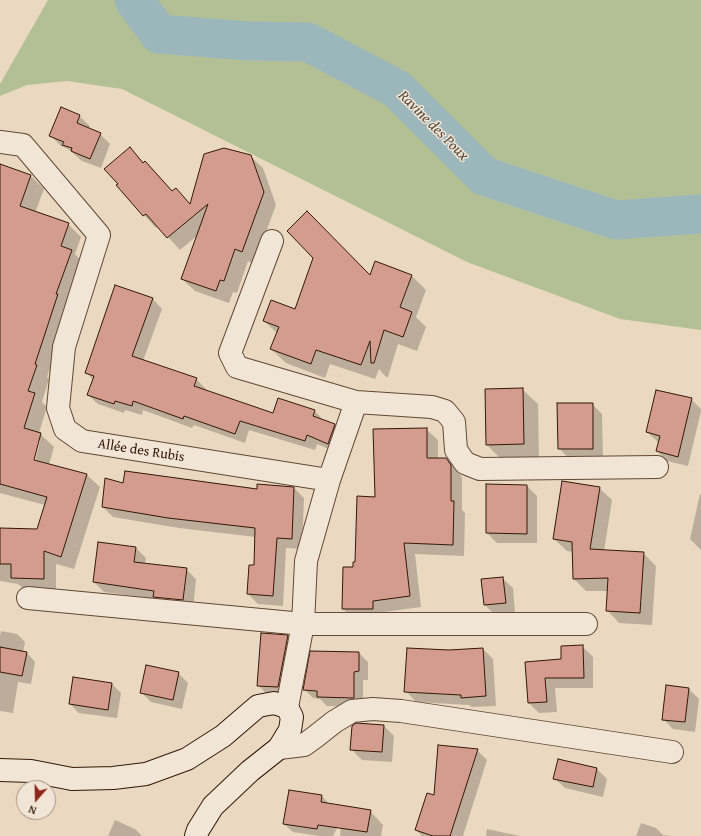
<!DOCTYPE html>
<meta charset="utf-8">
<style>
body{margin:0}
#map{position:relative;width:701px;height:836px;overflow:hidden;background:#ead9c0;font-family:"Gentium Book Plus",serif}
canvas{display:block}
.north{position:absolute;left:16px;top:780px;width:40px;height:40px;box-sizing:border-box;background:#f1e6d6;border:1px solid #a59383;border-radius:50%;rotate:200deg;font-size:11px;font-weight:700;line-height:16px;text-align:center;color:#341707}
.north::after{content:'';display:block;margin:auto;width:14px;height:18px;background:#8f2418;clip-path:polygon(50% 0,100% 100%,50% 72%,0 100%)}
</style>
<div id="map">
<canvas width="701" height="836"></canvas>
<div class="north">N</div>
</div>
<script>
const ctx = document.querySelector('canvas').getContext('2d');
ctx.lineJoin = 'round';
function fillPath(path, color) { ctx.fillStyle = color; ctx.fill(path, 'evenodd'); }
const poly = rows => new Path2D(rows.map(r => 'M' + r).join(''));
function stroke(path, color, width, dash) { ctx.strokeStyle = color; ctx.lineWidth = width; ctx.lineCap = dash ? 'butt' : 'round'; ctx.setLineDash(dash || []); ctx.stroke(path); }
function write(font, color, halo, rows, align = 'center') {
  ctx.font = font + ' "Gentium Book Plus",serif'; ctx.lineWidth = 3; ctx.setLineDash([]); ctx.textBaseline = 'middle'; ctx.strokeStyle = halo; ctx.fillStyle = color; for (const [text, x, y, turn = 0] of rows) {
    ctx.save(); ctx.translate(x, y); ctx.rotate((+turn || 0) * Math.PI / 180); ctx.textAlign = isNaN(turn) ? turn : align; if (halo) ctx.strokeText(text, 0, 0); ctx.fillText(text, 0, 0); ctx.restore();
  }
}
const green = poly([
 [48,0,701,0,701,330,620,319,467,262,122,89,67,81,27,85,0,96,0,84]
]);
const shadow = poly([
 [79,116,90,126,89,129,100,134,110,144,101,168,82,161,68,149,61,146,51,136],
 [130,148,144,163,145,162,158,175,173,192,176,189,191,205,250,156,263,168,276,205,254,264,248,261,237,293,233,292,229,303,195,291,182,279,198,235,180,250,158,226,156,228,144,215],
 [0,165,31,176,44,189,35,213,68,224,81,237,75,254,84,264,47,377,49,379,42,402,47,407,39,433,54,447,49,465,87,475,100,487,74,569,56,564,56,591,25,590,18,584,0,581,0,529,37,530,45,505,0,493],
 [38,441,40,441,34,466,32,465],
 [412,276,426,290,416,317,426,327,417,351,398,344,388,377,386,377,379,369,375,379,330,364,325,378,286,363,271,349,277,333,264,321,295,310,370,277],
 [116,286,153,299,162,309,143,361,196,379,206,389,205,391,274,414,279,400,315,411,324,421,334,425,344,435,338,453,317,444,315,450,249,430,245,443,194,425,192,428,143,410,142,415,125,410,124,413,98,404,88,395,93,380,86,372],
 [522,389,538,404,539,459,502,460,487,445],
 [691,399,701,409,701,411,688,466,667,461,657,451,659,443,647,432],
 [592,404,602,414,603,459,569,459,559,448],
 [426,429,438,440,438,459,446,459,457,470,462,478,462,510,465,513,464,556,415,554,421,607,384,612,384,621,355,620,343,609,356,563,376,498],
 [124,484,258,490,294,488,304,498,302,549,286,548,283,606,258,604,248,594,255,566,256,537,179,528,113,517,103,507],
 [527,486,537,496,537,543,497,543,487,533],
 [599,488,612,500,604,551,643,553,656,566,652,625,619,623,607,610,608,591,586,591,574,579,573,552,567,551,554,539],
 [700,494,701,495,701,550,690,539],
 [98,543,136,548,146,558,145,564,186,569,196,579,193,610,157,599,104,592,94,582],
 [502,578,513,588,515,613,495,615,485,605],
 [1,631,17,634,25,642,23,652,27,653,35,662,31,684,18,682,13,713,0,711,0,636],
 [288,636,298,646,288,697,268,695,258,685],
 [582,646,593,657,593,688,555,688,557,712,539,713,529,703,526,663,562,660],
 [483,649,493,659,496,706,472,707,469,705,416,702,406,691,449,651],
 [359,653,368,662,368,680,363,680,363,707,327,706,320,699,313,698,304,689],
 [178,673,188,683,182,709,151,702,141,692],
 [112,684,121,693,117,718,79,713,70,704],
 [689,689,699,699,695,732,673,729,663,719],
 [384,726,394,736,392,762,362,760,351,749],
 [477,750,487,760,463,836,422,836,416,830],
 [559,761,597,769,607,779,603,797,565,788,554,778],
 [322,796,330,805,370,811,383,825,381,836,340,836,342,818,333,836,319,836,293,832,284,824],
 [115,820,135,829,142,836,108,836],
 [641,823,656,828,663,835,672,836,636,836],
 [487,829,520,836,486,836]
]);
const river = poly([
 [134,0,159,34,249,41,308,42,397,89,484,176,616,220,701,214]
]);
const building = poly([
 [61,107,80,115,77,123,101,133,90,159,71,151,72,148,62,145,64,142,49,136,61,107],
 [130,147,143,163,145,161,172,191,176,188,190,204,204,154,224,148,251,155,264,192,242,252,235,249,224,281,220,280,216,291,181,279,208,204,167,238,146,214,143,216,116,185,118,184,104,169,130,147],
 [0,164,31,175,20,206,69,223,61,246,72,250,56,294,58,294,35,364,37,365,28,391,35,393,24,428,41,433,34,460,87,474,61,557,44,551,44,579,11,578,11,564,0,564,0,528,37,529,47,497,0,484,0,164],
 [307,211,370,275,375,261,412,275,400,307,412,312,403,337,384,330,374,363,371,363,370,341,361,365,316,350,311,364,270,349,279,327,263,321,271,300,295,309,313,258,287,231,307,211],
 [115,285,153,298,132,356,197,378,194,386,273,413,278,398,315,410,313,416,335,424,328,444,307,435,305,441,240,421,235,434,184,416,183,419,133,401,132,406,115,401,114,404,87,395,94,376,85,373,115,285],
 [523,388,524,444,486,445,485,389,523,388],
 [656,390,692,398,678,457,656,451,660,436,646,432,656,390],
 [557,403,593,403,593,449,558,449,557,403],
 [427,428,427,458,446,458,451,465,451,501,454,501,453,545,404,543,410,596,373,601,373,609,342,609,343,567,353,567,353,562,355,562,357,496,375,497,373,429,427,428],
 [125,471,257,489,257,484,294,487,292,539,277,538,273,596,247,594,249,565,254,565,255,528,168,518,102,507,105,478,123,483,125,471],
 [562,481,600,487,590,549,644,552,640,613,606,611,608,578,573,579,572,542,553,539,562,481],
 [486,484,527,485,527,534,486,533,486,484],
 [98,542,136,547,134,562,187,568,183,600,153,597,154,591,93,582,98,542],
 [503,577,506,603,484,605,481,579,503,577],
 [261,633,288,635,278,687,257,686,261,633],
 [583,645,584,678,545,678,547,702,528,703,525,662,561,659,561,646,583,645],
 [0,647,27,652,22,676,0,672,0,647],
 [407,648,449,650,483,648,486,696,461,698,461,695,404,692,407,648],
 [310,651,359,652,359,671,354,672,354,698,317,697,317,691,303,690,310,651],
 [146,665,179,672,173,700,140,693,146,665],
 [73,677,112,683,108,710,69,704,73,677],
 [666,685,689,688,685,722,662,720,666,685],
 [356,723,384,725,382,752,350,750,352,726,356,723],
 [438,745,478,749,450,836,433,836,415,830,427,793,434,795,438,745],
 [558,759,597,768,593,787,553,779,558,759],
 [289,790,322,795,321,802,371,810,367,832,318,825,317,829,283,824,289,790]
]);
const street = poly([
 [0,142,23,145,99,235,64,347,58,408,65,429,82,441,329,480,306,561,303,624,287,707],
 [272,241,230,353,237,367,356,402,432,407,445,411,454,422,456,450,465,463,480,469,657,467],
 [329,480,356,402],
 [28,598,303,624,586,624],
 [279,748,304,745,315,737,334,722,352,711,373,709,401,711,672,752]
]);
const secondary = poly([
 [0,770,31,771,72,779,113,778,146,774,187,759,223,736,258,706,274,703,287,707,292,717,290,730,279,748,250,771,213,806,198,830,196,836]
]);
const streetNames = [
 ["Allée des Rubis",141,451,9]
];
const waterNames = [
 ["Ravine des Poux",433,126,45]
];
fillPath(green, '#b3c095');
fillPath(shadow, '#0003');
stroke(river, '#9cb7bc', 39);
fillPath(building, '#d49c8e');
stroke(building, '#341707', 1);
stroke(street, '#624835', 24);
stroke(secondary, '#341707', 24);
stroke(street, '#f1e6d6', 22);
stroke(secondary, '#f1e6d6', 22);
write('14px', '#341707', '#f1e6d6', streetNames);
write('italic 15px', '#53473d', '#f1e6d6', waterNames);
</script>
